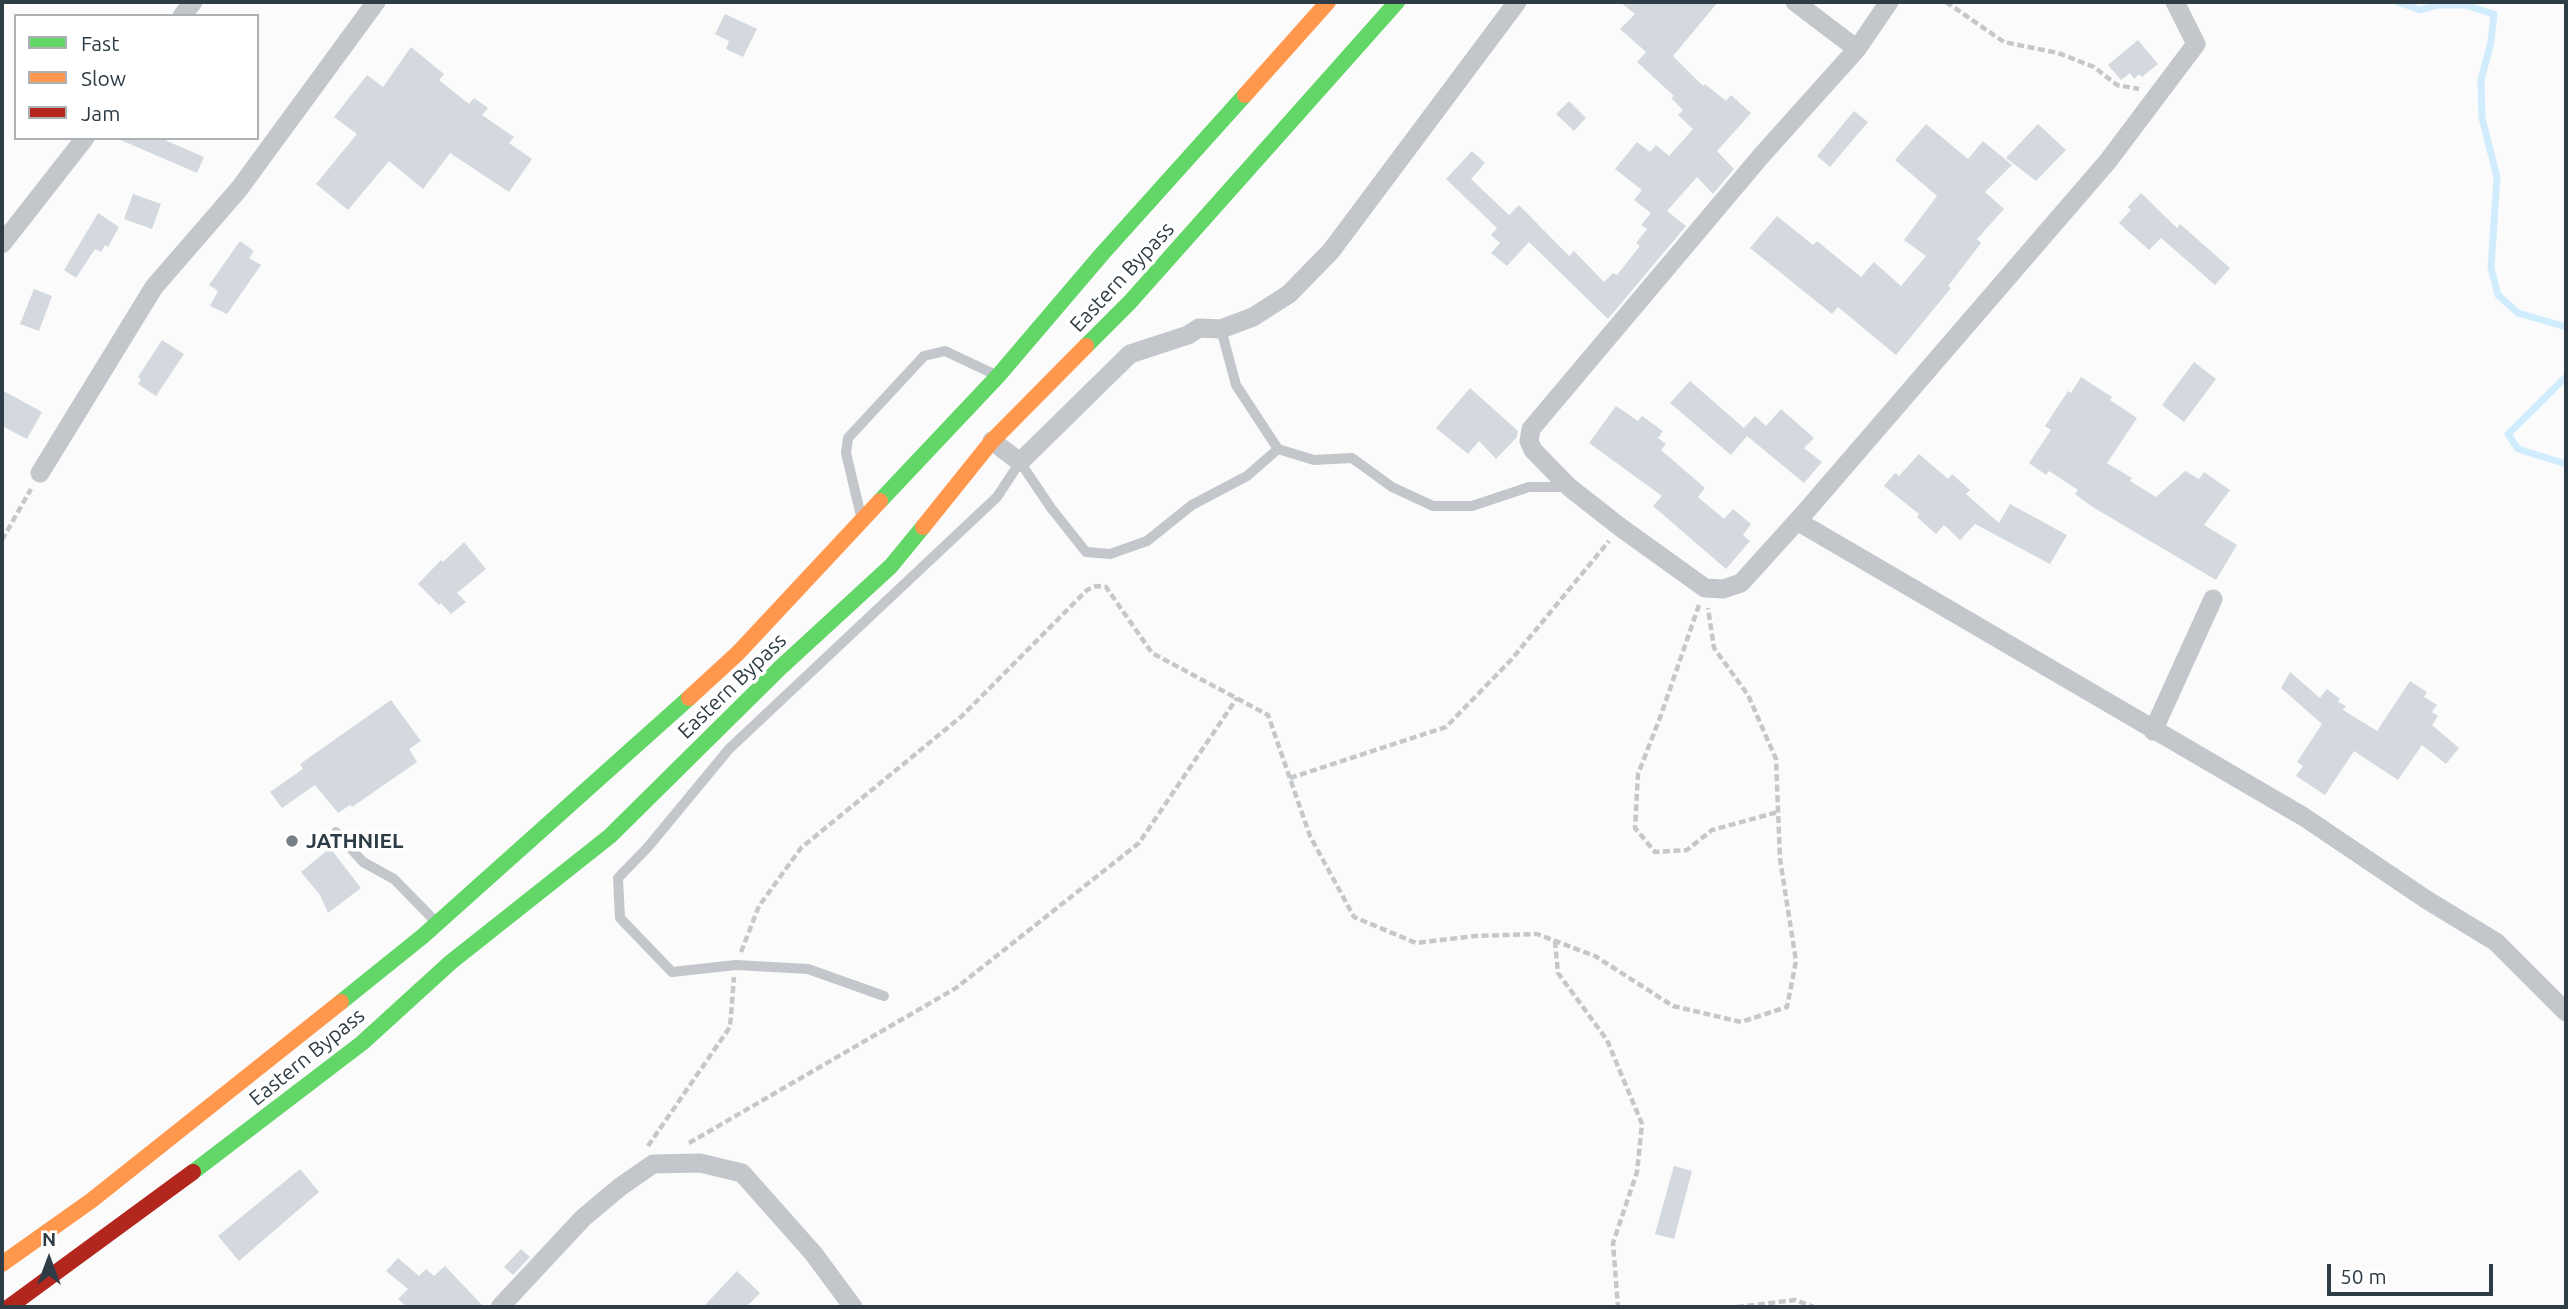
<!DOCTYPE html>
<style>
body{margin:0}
#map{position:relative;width:2568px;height:1309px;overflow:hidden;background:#fbfbfb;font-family:Ubuntu,sans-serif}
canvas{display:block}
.frame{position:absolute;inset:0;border:4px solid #2e3c45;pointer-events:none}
.legend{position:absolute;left:14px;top:14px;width:245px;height:126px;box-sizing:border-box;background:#fff;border:2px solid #abb1b5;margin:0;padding:9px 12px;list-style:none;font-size:21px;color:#2e3c45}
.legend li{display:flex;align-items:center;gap:14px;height:35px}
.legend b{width:35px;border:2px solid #abb1b5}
.north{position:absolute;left:14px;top:1225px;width:70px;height:70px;-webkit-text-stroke:5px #fff;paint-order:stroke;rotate:0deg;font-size:19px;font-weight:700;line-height:28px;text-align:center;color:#2e3c45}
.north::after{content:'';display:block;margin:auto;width:24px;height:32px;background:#2e3c45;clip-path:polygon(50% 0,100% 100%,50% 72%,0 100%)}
.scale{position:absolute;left:2327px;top:1264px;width:166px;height:32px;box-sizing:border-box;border:4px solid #2e3c45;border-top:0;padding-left:9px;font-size:21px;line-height:24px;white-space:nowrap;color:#2e3c45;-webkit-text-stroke:5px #fff;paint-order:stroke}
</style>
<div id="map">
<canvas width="2568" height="1309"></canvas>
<div class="frame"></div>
<ul class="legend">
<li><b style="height:9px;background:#63d668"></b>Fast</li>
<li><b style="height:9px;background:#ff974d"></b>Slow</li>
<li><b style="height:9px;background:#b3261e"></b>Jam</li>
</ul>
<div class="north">N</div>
<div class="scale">50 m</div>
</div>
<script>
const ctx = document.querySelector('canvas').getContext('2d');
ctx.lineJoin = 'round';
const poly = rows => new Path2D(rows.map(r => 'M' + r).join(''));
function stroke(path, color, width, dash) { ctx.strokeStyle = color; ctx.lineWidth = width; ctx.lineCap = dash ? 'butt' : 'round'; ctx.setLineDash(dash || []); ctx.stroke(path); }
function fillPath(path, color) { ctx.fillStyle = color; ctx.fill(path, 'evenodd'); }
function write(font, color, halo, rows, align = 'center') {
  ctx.font = font + ' Ubuntu,sans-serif'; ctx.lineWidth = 7; ctx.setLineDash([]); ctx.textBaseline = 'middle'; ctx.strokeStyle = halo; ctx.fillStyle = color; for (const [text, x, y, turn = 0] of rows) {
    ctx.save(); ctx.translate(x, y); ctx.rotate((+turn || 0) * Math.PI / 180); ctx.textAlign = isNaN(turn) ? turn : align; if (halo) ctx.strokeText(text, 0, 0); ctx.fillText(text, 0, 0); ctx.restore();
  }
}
const stream = poly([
 [2398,2,2420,10,2438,5,2465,5,2494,14,2491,42,2481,80,2482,118,2497,177,2491,268,2498,295,2518,313,2566,327],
 [2566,377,2508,434,2518,449,2566,464]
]);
const building = poly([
 [1620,2,1718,2,1673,56,1703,86,1705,84,1726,101,1731,95,1751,113,1717,151,1734,169,1713,194,1697,177,1667,211,1686,226,1608,319,1529,242,1507,266,1491,253,1500,243,1491,235,1497,228,1446,179,1472,151,1485,163,1471,179,1509,215,1519,205,1569,256,1574,251,1604,282,1613,273,1617,275,1640,246,1636,243,1647,229,1641,225,1651,213,1634,200,1642,190,1615,169,1637,142,1650,152,1656,145,1669,156,1693,129,1678,115,1683,110,1671,98,1674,96,1637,62,1646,52,1620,29,1635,14],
 [725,14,757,29,743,57,726,49,729,41,715,34],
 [2138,40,2158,64,2142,77,2139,74,2134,79,2130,73,2121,80,2108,65],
 [411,47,444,74,439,80,469,104,474,98,488,108,482,115,514,137,509,143,532,159,509,192,450,153,423,189,389,161,348,210,316,184,357,134,334,117,367,75,383,87],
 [1569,101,1586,118,1574,131,1556,114],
 [1854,111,1868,122,1830,167,1817,156],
 [1926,124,1968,159,1983,141,2012,165,1985,192,2004,209,1977,239,1981,243,1948,286,1951,288,1896,355,1838,307,1832,314,1750,248,1777,216,1813,245,1817,241,1861,277,1874,262,1901,286,1926,256,1904,240,1937,196,1895,160],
 [2038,124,2066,150,2036,181,2006,158],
 [116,138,160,138,204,157,197,173],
 [2141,193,2177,228,2180,224,2230,268,2215,285,2161,238,2149,250,2119,223,2131,210,2128,207],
 [133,194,161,204,152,229,124,219],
 [98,213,119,227,108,247,105,245,101,252,95,249,76,278,64,270],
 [240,241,254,251,249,258,261,265,227,314,210,306,218,291,209,285],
 [34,289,52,296,39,331,20,324],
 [162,340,184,354,156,396,138,384,141,380,138,377],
 [2194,362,2216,379,2184,422,2162,405],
 [2081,377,2112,397,2110,400,2137,418,2107,463,2132,478,2130,481,2156,497,2185,471,2199,479,2204,472,2230,490,2204,525,2237,545,2216,580,2091,506,2075,494,2078,490,2049,471,2046,475,2029,463,2051,430,2045,426,2068,391,2071,393],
 [1690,381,1744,428,1755,416,1766,426,1781,409,1814,438,1804,448,1822,462,1804,483,1747,436,1731,455,1670,403],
 [1470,388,1518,431,1517,437,1496,459,1479,441,1468,454,1436,428],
 [2,390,42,412,27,439,2,426],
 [1616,406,1638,421,1642,416,1663,431,1658,438,1666,444,1661,450,1705,488,1698,497,1724,519,1733,509,1751,524,1743,535,1750,541,1726,569,1653,506,1662,496,1589,443],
 [1919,454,1948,479,1952,474,1970,490,1966,494,1999,523,2010,504,2067,535,2050,564,1975,524,1960,540,1944,525,1936,534,1917,517,1919,514,1884,486,1895,473,1899,476],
 [464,542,486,569,457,593,466,602,451,614,441,603,439,605,418,584,441,560,443,562],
 [2290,672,2320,698,2327,689,2340,699,2338,702,2346,706,2343,710,2377,731,2410,681,2427,692,2424,697,2437,705,2432,712,2438,716,2432,725,2459,748,2446,764,2422,745,2398,780,2354,751,2325,795,2296,776,2303,766,2297,762,2322,724,2281,688],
 [391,700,421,741,409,749,417,762,352,807,350,805,338,813,315,785,282,808,270,792,303,769,300,764],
 [330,848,361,888,328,913,320,895,301,872],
 [1674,1166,1692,1171,1674,1239,1655,1234],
 [300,1169,319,1192,239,1261,218,1236],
 [521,1249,530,1257,513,1275,504,1267],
 [398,1258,419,1276,426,1269,434,1276,445,1266,484,1307,407,1307,398,1299,408,1289,386,1271],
 [737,1271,760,1293,746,1307,703,1307]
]);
const path = poly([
 [1946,2,2004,42,2058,53,2094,67,2117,85,2139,89],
 [2,540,31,489],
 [1699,605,1661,715,1638,774,1635,828,1655,852,1687,850,1712,830,1778,812],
 [1290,778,1446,727,1511,660,1609,541],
 [1555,941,1558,973,1607,1040,1642,1124,1637,1172,1613,1243,1618,1307],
 [741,952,759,906,801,848,962,716,1087,590,1096,586,1106,587,1152,653,1268,715,1310,836,1354,917,1416,943,1475,936,1537,934,1595,956,1673,1006,1741,1022,1787,1007,1796,961,1780,859,1776,759,1748,695,1714,648,1708,608],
 [689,1143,956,988,1139,843,1237,698],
 [648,1146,730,1027,734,977],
 [1737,1307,1795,1300,1814,1307]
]);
const lane = poly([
 [1278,449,1314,460,1352,458,1392,487,1433,506,1472,506,1529,487,1566,487],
 [861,516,846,453,848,438,924,356,945,351,994,374],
 [336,832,363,862,394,879,434,920],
 [884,996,808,969,736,965,672,972,620,918,618,878,648,847,729,749,997,497,1020,462,1051,508,1086,552,1110,554,1147,541,1192,505,1247,476,1278,449,1236,385,1221,329]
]);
const street = poly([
 [1795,2,1857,49,1761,156,1531,429,1529,441,1533,450,1569,487,1620,527,1705,588,1723,589,1741,583,1807,510,2108,161,2196,44,2175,2],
 [182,16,193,2],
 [1857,49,1889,2],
 [2,244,85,138],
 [992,441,1020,462,1130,354,1188,335,1199,328,1221,329,1253,317,1289,294,1331,251,1517,2],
 [40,473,154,287,239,189,376,2],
 [1797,521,2304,817,2427,900,2496,942,2566,1012],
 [2153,731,2213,599],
 [500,1307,583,1218,620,1187,653,1164,700,1163,742,1173,813,1253,853,1307]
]);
const fast = poly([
 [1086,346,1130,302,1397,2],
 [880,501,998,376,1102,254,1245,95],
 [341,1002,423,936,689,698],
 [193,1172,362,1043,451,962,610,836,780,668,891,566,923,527]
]);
const slow = poly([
 [1245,95,1328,2],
 [923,527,992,441,1086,346],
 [689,698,738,653,880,501],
 [2,1264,92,1200,341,1002]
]);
const jam = poly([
 [9,1307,193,1172]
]);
const markers = [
 [292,841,7,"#767f85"]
];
const streetNames = [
 ["Eastern Bypass",1122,277,-47],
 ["Eastern Bypass",732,686,-44],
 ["Eastern Bypass",307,1057,-39]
];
const poiNames = [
 ["JATHNIEL",306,841]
];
stroke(stream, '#d0ecfd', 7);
fillPath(building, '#d3d9de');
stroke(path, '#c5c8ca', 4.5, [7, 3.5]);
stroke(lane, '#c3c7cb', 10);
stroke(street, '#c3c7cb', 19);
stroke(fast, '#63d668', 16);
stroke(slow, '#ff974d', 16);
stroke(jam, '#b3261e', 16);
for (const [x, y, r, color] of markers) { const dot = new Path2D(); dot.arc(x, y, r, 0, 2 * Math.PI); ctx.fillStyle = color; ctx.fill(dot); stroke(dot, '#fff', 2.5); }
write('21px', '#2e3c45', '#fff', streetNames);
write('bold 21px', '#2e3c45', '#fff', poiNames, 'left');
</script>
